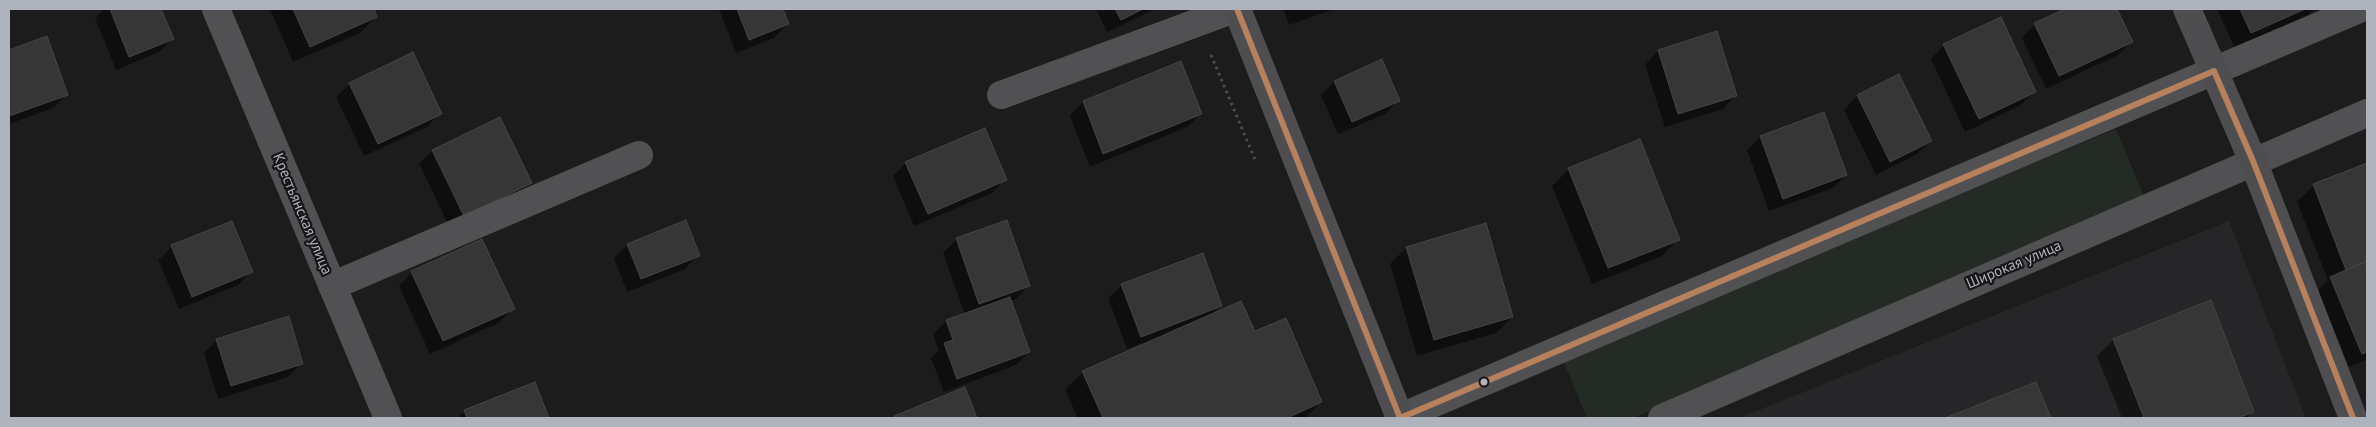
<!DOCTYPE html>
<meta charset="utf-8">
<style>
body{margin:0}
#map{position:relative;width:2376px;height:427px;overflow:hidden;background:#1c1c1c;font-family:"PT Sans",sans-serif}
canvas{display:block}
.frame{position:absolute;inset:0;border:10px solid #afb3bb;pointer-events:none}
</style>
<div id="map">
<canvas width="2376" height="427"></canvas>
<div class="frame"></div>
</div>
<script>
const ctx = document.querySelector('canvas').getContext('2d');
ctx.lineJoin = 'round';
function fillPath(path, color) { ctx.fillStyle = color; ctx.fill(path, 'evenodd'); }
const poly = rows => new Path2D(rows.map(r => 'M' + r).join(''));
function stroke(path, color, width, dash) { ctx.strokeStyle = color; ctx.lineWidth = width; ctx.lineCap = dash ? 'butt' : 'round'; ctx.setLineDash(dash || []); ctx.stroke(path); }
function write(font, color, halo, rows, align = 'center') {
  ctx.font = font + ' "PT Sans",sans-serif'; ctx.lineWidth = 4.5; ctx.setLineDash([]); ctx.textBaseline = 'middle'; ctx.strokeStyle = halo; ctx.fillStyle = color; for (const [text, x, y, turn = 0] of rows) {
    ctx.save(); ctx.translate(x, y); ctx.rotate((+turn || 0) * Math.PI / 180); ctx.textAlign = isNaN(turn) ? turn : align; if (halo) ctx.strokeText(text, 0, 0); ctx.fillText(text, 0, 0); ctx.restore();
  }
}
const built = poly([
 [2229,221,2306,418,1739,418]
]);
const green = poly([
 [2116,129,2147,203,1633,418,1587,418,1563,360]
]);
const shadow = poly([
 [104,9,160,9,172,39,159,52,116,70,95,18],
 [270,9,372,9,376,17,360,33,293,62],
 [719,9,782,9,788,24,774,38,736,53],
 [1096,9,1155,9,1107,32],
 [1283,9,1335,9,1289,25],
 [2068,9,2116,9,2131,42,2118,55,2046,89,2022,38,2035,24],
 [2217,9,2315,9,2308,15,2235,49],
 [1716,33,1736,95,1723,109,1665,127,1645,65,1658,51],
 [46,38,66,95,53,108,9,124,9,51],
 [1944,45,2034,92,2021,105,1965,132,1931,59],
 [1180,63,1201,114,1187,127,1090,167,1070,116,1083,102],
 [1898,76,1931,141,1917,154,1876,175,1844,110,1857,96],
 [1334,82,1399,100,1385,114,1338,134,1321,95],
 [350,84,440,113,427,127,364,156,336,97],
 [1760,137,1846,175,1833,188,1769,211,1747,150],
 [432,151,530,183,517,196,450,228,419,164],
 [906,163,1005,179,992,193,914,226,893,176],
 [2367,165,2367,359,2349,367,2317,291,2328,280,2297,202,2314,185],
 [1569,169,1678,239,1662,256,1592,284,1552,186],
 [1006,222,1029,285,1016,299,1010,301,1029,352,1016,365,944,392,931,358,939,350,933,335,946,321,965,315,943,253,956,240],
 [1485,225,1512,317,1496,333,1417,356,1390,264,1406,248],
 [627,245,698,255,685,269,627,292,614,258],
 [172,247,251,271,238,285,179,309,158,260],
 [412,272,513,308,500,322,430,354,399,286],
 [1122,285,1221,305,1211,315,1254,333,1321,402,1305,418,1078,418,1065,390,1083,372,1144,345,1143,343,1127,349,1108,298],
 [217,340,301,364,288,377,218,399,204,353],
 [2113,340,2253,411,2246,418,2122,418,2097,356],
 [534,383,548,418,457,418,465,411],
 [2036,384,2049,418,1948,418],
 [964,388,976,418,894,418,895,417]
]);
const building = poly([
 [110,9,161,9,174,39,129,57,110,9],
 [293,9,374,9,377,17,310,47,293,9],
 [737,9,783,9,789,24,749,40,737,9],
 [1115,9,1143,9,1121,20,1115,9],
 [2065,9,2117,9,2133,42,2059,76,2034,23,2065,9],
 [2240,9,2305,9,2251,33,2240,9],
 [2001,17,2036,92,1979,119,1943,44,2001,17],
 [1717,31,1737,96,1678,114,1658,50,1717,31],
 [47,36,68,95,9,116,9,50,47,36],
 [413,52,442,114,378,144,349,83,413,52],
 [1382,59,1400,101,1352,122,1334,81,1382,59],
 [1181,61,1202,114,1103,154,1083,101,1181,61],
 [1899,74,1932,141,1890,162,1857,95,1899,74],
 [1824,112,1847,175,1783,199,1760,136,1824,112],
 [500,117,532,183,464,216,432,150,500,117],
 [985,128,1007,180,928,214,905,162,985,128],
 [1640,139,1680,240,1608,268,1568,168,1640,139],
 [2367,163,2367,261,2346,270,2313,184,2367,163],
 [686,220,700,256,641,279,627,244,686,220],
 [1007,220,1030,286,979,304,956,238,1007,220],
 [232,221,253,272,192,297,171,245,232,221],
 [1486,223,1513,317,1434,340,1406,247,1486,223],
 [482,239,515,309,443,341,411,271,482,239],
 [1203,253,1222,306,1141,337,1121,284,1203,253],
 [2367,261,2367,352,2362,354,2330,277,2367,261],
 [1010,297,1030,352,957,379,944,343,953,340,946,320,1010,297],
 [2211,300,2254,412,2238,418,2144,418,2113,339,2211,300],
 [1241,301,1255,331,1286,318,1322,402,1287,418,1103,418,1082,371,1241,301],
 [289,316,303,364,231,386,216,339,289,316],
 [535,382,549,418,467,418,464,410,535,382],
 [2036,382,2051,418,1945,418,2036,382],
 [965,387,977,418,895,418,894,416,965,387]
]);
const path = poly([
 [1211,55,1256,162]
]);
const minor = poly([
 [216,9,388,418],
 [1001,95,1234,9],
 [332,286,639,155],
 [1399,418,2359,9],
 [1662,418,2367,113]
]);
const major = poly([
 [1237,9,1400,418],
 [2187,9,2253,161,2353,418]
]);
const bus1 = poly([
 [1237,9,1400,418],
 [1400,418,2214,71,2253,161,2353,418]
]);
const markers = [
 [1484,382,4.5,"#afb3bb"]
];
const streetNames = [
 ["Крестьянская улица",302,214,67],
 ["Широкая улица",2014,265,-23]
];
fillPath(built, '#262628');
fillPath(green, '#242b25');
fillPath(shadow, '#0007');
fillPath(building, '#363637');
stroke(building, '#454548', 1);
stroke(path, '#4c4d4f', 3, [2.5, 4]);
stroke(minor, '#515154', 28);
stroke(major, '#4e4e50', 28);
stroke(bus1, '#b6815c', 6);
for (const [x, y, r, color] of markers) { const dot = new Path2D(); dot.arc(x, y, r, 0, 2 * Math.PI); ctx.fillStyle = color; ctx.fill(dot); stroke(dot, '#161618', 2); }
write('15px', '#afb3bb', '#161618', streetNames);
</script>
